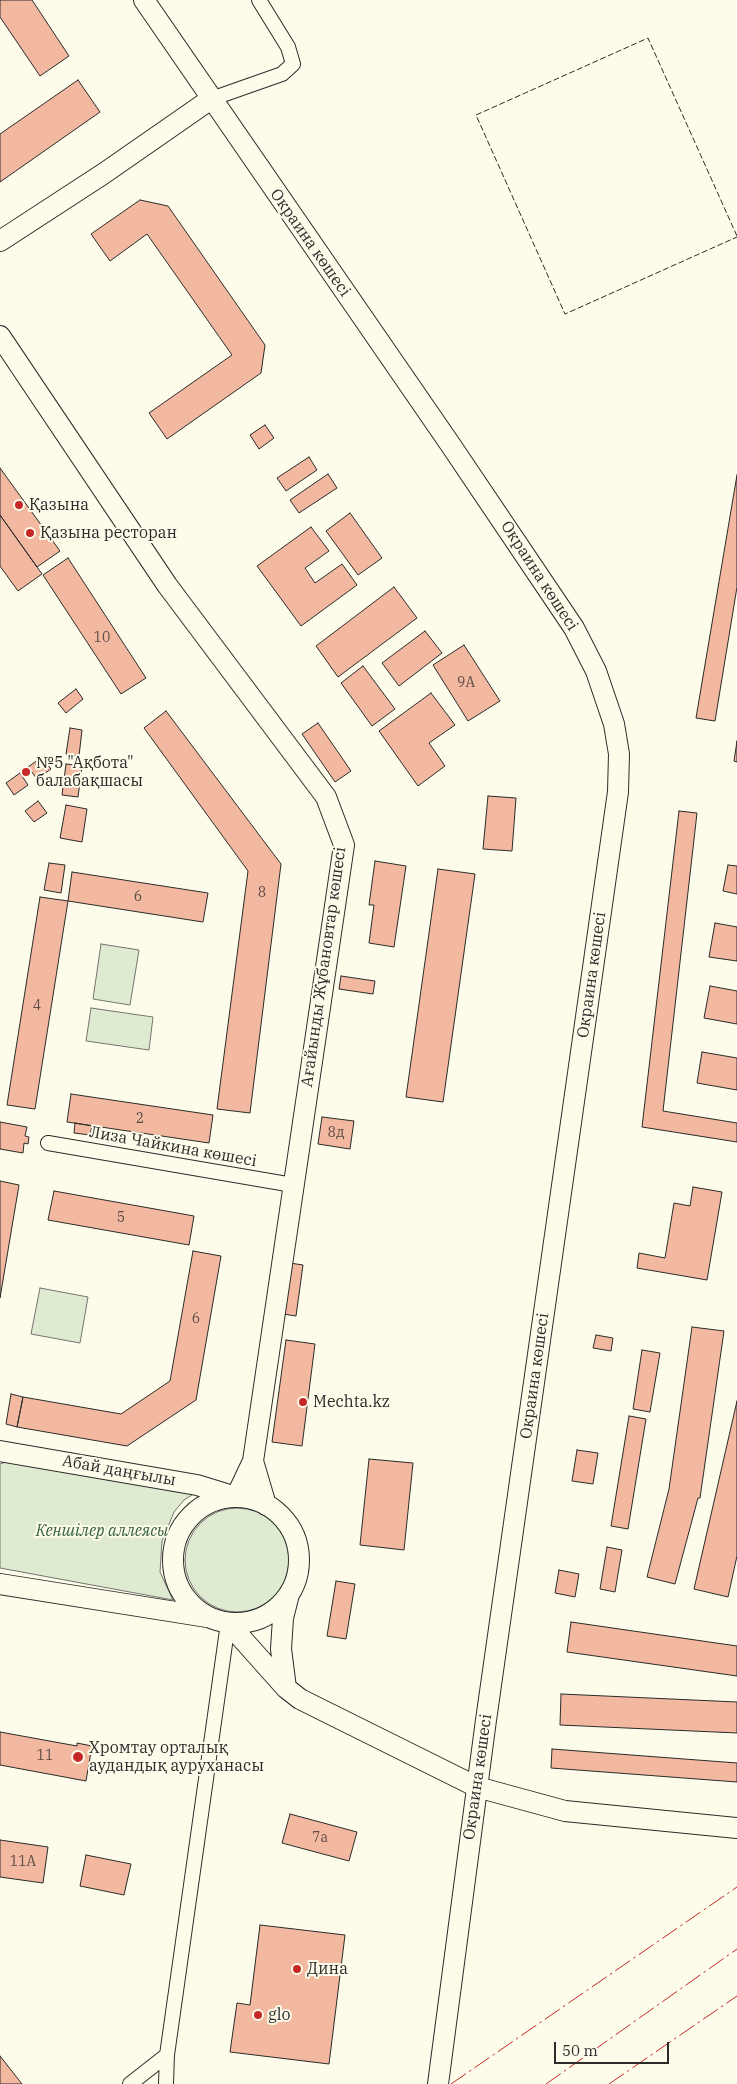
<!DOCTYPE html>
<meta charset="utf-8">
<style>
body{margin:0}
#map{position:relative;width:737px;height:2084px;overflow:hidden;background:#fdfbea;font-family:"IBM Plex Serif",serif}
canvas{display:block}
.scale{position:absolute;left:554px;top:2042px;width:115px;height:22px;box-sizing:border-box;border:2px solid #2b2b2b;border-top:0;padding-left:6px;font-size:15px;line-height:18px;white-space:nowrap;color:#2b2b2b;-webkit-text-stroke:4px #fdfbea;paint-order:stroke}
</style>
<div id="map">
<canvas width="737" height="2084"></canvas>
<div class="scale">50 m</div>
</div>
<script>
const ctx = document.querySelector('canvas').getContext('2d');
ctx.lineJoin = 'round';
function fillPath(path, color) { ctx.fillStyle = color; ctx.fill(path, 'evenodd'); }
const poly = rows => new Path2D(rows.map(r => 'M' + r).join(''));
function stroke(path, color, width, dash) { ctx.strokeStyle = color; ctx.lineWidth = width; ctx.lineCap = dash ? 'butt' : 'round'; ctx.setLineDash(dash || []); ctx.stroke(path); }
function write(font, color, halo, rows, align = 'center') {
  ctx.font = font + ' "IBM Plex Serif",serif'; ctx.lineWidth = 4; ctx.setLineDash([]); ctx.textBaseline = 'middle'; ctx.strokeStyle = halo; ctx.fillStyle = color; for (const [text, x, y, turn = 0] of rows) {
    ctx.save(); ctx.translate(x, y); ctx.rotate((+turn || 0) * Math.PI / 180); ctx.textAlign = isNaN(turn) ? turn : align; if (halo) ctx.strokeText(text, 0, 0); ctx.fillText(text, 0, 0); ctx.restore();
  }
}
const green = poly([
 [101,944,139,950,130,1005,93,999,101,944],
 [91,1008,153,1017,149,1050,86,1041,91,1008],
 [40,1288,88,1297,80,1343,31,1334,40,1288],
 [14,1459,195,1493,184,1500,174,1512,162,1541,160,1572,173,1600,0,1568,0,1464,14,1459],
 '185 1560a52 52 0 1 1 104 0a52 52 0 1 1-104 0Z'
]);
const building = poly([
 [0,0,32,0,69,56,40,76,0,17,0,0],
 [78,80,100,112,0,182,0,134,78,80],
 [140,200,168,206,265,345,261,373,167,439,149,413,232,355,147,234,110,261,91,234,140,200],
 [265,425,274,438,259,449,250,435,265,425],
 [309,457,317,470,286,491,277,478,309,457],
 [0,468,60,551,37,567,0,515,0,468],
 [328,474,337,488,299,513,290,500,328,474],
 [737,475,737,587,715,721,696,718,737,475],
 [350,513,382,558,358,575,326,531,350,513],
 [0,515,42,574,18,591,0,566,0,515],
 [311,527,329,551,305,568,315,583,342,564,357,585,301,626,257,566,311,527],
 [68,558,146,678,121,694,43,575,68,558],
 [394,587,417,618,338,677,316,646,394,587],
 [425,631,442,653,399,686,382,663,425,631],
 [464,645,500,701,468,721,433,665,464,645],
 [363,666,395,709,372,726,341,683,363,666],
 [76,689,83,699,66,713,58,703,76,689],
 [431,693,455,725,429,743,445,766,418,786,379,731,431,693],
 [166,711,281,864,250,1113,217,1109,248,871,144,728,166,711],
 [318,723,351,771,335,782,302,734,318,723],
 [70,728,82,730,79,756,66,754,70,728],
 [737,741,737,762,734,761,737,741],
 [42,757,51,769,37,779,28,767,42,757],
 [66,764,82,766,78,797,62,795,66,764],
 [20,773,28,785,14,795,6,783,20,773],
 [488,796,516,798,512,851,483,849,488,796],
 [38,801,47,813,34,822,25,811,38,801],
 [66,805,87,809,82,842,60,838,66,805],
 [679,811,697,813,663,1111,737,1123,737,1142,642,1127,679,811],
 [375,861,406,866,394,947,369,943,374,905,369,905,375,861],
 [49,863,65,865,61,893,44,890,49,863],
 [728,865,737,866,737,894,723,891,728,865],
 [438,869,475,874,443,1102,406,1097,438,869],
 [72,872,208,893,203,922,68,901,72,872],
 [40,897,68,901,35,1109,7,1105,40,897],
 [715,923,737,927,737,961,709,957,715,923],
 [341,976,375,981,373,994,339,989,341,976],
 [710,986,737,991,737,1024,704,1018,710,986],
 [702,1052,737,1058,737,1090,697,1083,702,1052],
 [71,1094,213,1115,209,1143,67,1122,71,1094],
 [322,1117,354,1121,350,1149,318,1144,322,1117],
 [0,1122,27,1127,25,1136,29,1137,28,1144,24,1143,23,1153,0,1149,0,1122],
 [75,1123,92,1126,90,1135,74,1133,75,1123],
 [0,1181,19,1185,0,1298,0,1181],
 [693,1187,722,1192,707,1280,637,1268,639,1253,665,1258,674,1203,690,1206,693,1187],
 [54,1191,194,1216,189,1245,48,1220,54,1191],
 [193,1251,221,1256,196,1400,127,1446,17,1427,23,1397,121,1414,170,1381,193,1251],
 [290,1263,303,1265,296,1316,283,1314,290,1263],
 [692,1327,724,1331,700,1498,698,1498,675,1584,647,1577,669,1489,692,1327],
 [596,1335,613,1338,611,1351,593,1348,596,1335],
 [286,1340,315,1344,302,1446,272,1442,286,1340],
 [642,1350,660,1353,650,1412,633,1409,642,1350],
 [11,1394,23,1397,17,1427,6,1424,11,1394],
 [737,1401,737,1556,728,1597,694,1589,737,1401],
 [629,1416,646,1419,628,1529,611,1526,629,1416],
 [577,1450,598,1453,593,1484,572,1481,577,1450],
 [369,1459,413,1463,404,1550,360,1545,369,1459],
 [607,1547,622,1550,615,1592,600,1589,607,1547],
 [559,1570,579,1574,575,1597,555,1593,559,1570],
 [336,1581,355,1584,346,1639,327,1636,336,1581],
 [571,1622,737,1646,737,1676,567,1652,571,1622],
 [561,1694,737,1702,737,1733,560,1725,561,1694],
 [0,1732,77,1746,77,1743,92,1746,86,1781,0,1765,0,1732],
 [552,1749,737,1763,737,1782,551,1768,552,1749],
 [290,1814,357,1832,349,1861,282,1843,290,1814],
 [0,1840,48,1847,43,1883,0,1877,0,1840],
 [86,1855,131,1864,124,1895,80,1886,86,1855],
 [260,1925,345,1935,329,2064,230,2052,237,2003,250,2005,260,1925],
 [0,2056,22,2084,0,2084,0,2056]
]);
const street = poly([
 [211,99,282,74,293,64,288,47,259,0],
 [48,1143,293,1185],
 [130,2084,167,2055],
 [166,2084,167,2055,228,1623]
]);
const secondary = poly([
 [144,0,450,444,574,628,596,671,614,724,619,754,618,792,486,1720,438,2084],
 [0,241,103,174,211,99],
 [0,336,167,585,326,797,344,845,253,1461,236,1497,197,1485,0,1451],
 [253,1461,266,1505],
 '173 1560a63 63 0 1 1 126 0a63 63 0 1 1-126 0Z',
 [0,1584,207,1617],
 [228,1623,286,1688,300,1699,477,1787,565,1811,737,1828],
 [286,1688,281,1649,283,1618,289,1594]
]);
const fence = poly([
 [737,236,648,38,476,115,565,314,737,237]
]);
const power = poly([
 [451,2084,737,1887],
 [546,2084,737,1949],
 [609,2084,737,1996]
]);
const markers = [
 [19,505,5,"#c62828"],
 [30,533,5,"#c62828"],
 [26,772,5,"#c62828"],
 [303,1402,5,"#c62828"],
 [78,1757,6,"#c62828"],
 [297,1969,5,"#c62828"],
 [258,2015,5,"#c62828"]
];
const numberNames = [
 ["10",102,638],
 ["9А",466,683],
 ["8",262,893],
 ["6",138,897],
 ["4",37,1006],
 ["2",140,1119],
 ["8д",336,1133],
 ["5",121,1218],
 ["6",196,1319],
 ["11",45,1756],
 ["7а",320,1838],
 ["11А",23,1862]
];
const streetNames = [
 ["Окраина көшесі",310,243,55],
 ["Окраина көшесі",539,576,57],
 ["Ағайынды Жұбановтар көшесі",324,967,-82],
 ["Окраина көшесі",592,975,-82],
 ["Лиза Чайкина көшесі",173,1147,10],
 ["Окраина көшесі",535,1376,-82],
 ["Абай даңғылы",119,1471,10],
 ["Окраина көшесі",478,1777,-82]
];
const poiNames = [
 ["Қазына",29,505],
 ["Қазына ресторан",40,533],
 ["№5 \"Ақбота\"",36,763],
 ["балабақшасы",36,781],
 ["Mechta.kz",313,1402],
 ["Хромтау орталық",89,1748],
 ["аудандық ауруханасы",89,1766],
 ["Дина",307,1969],
 ["glo",268,2015]
];
const parkNames = [
 ["Кеншілер аллеясы",102,1531]
];
fillPath(green, '#deebd1');
stroke(green, '#74746e', 1);
fillPath(building, '#f2b8a0');
stroke(building, '#2b2b2b', 1);
stroke(street, '#2b2b2b', 16);
stroke(secondary, '#2b2b2b', 22);
stroke(street, '#fdfbea', 14);
stroke(secondary, '#fdfbea', 20);
stroke(fence, '#2b2b2b', 1, [6, 2.5]);
stroke(power, '#c62828', 1, [18, 4, 2.5, 4]);
for (const [x, y, r, color] of markers) { const dot = new Path2D(); dot.arc(x, y, r, 0, 2 * Math.PI); ctx.fillStyle = color; ctx.fill(dot); stroke(dot, '#fdfbea', 2); }
write('14px', '#5d4e48', null, numberNames);
write('16px', '#2b2b2b', '#fdfbea', streetNames);
write('16px', '#2b2b2b', '#fdfbea', poiNames, 'left');
write('italic 16px', '#34623c', '#fdfbea', parkNames);
</script>
